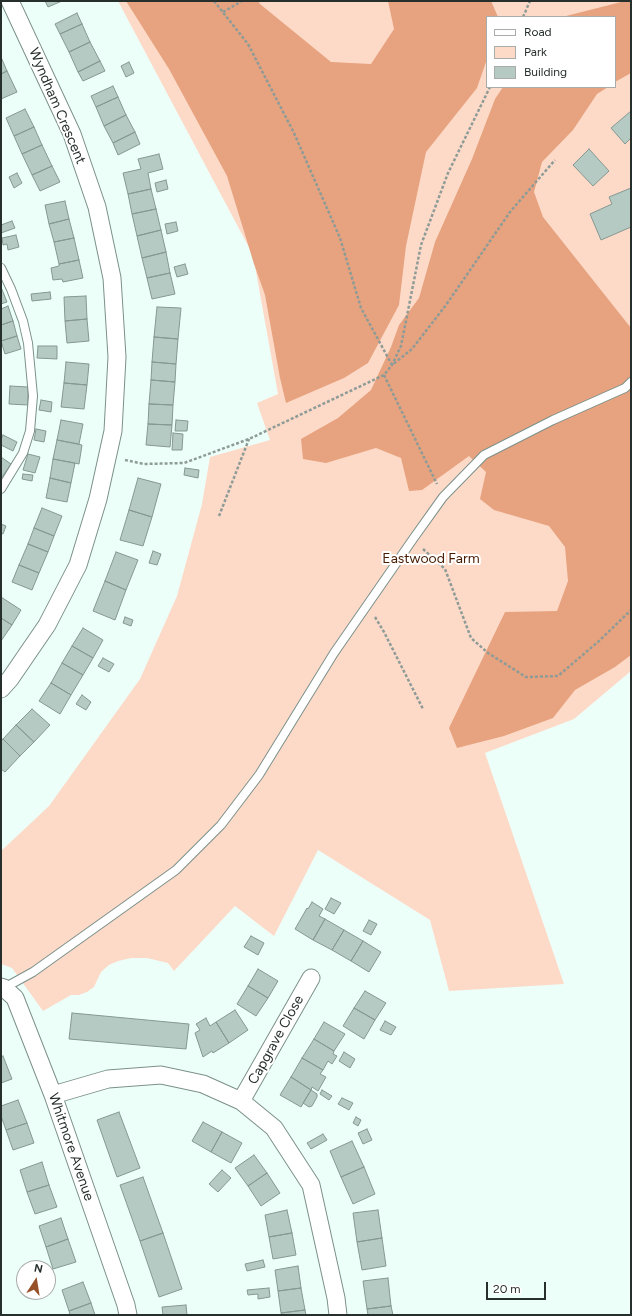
<!DOCTYPE html>
<style>
body{margin:0}
#map{position:relative;width:632px;height:1316px;overflow:hidden;background:#edfff9;font-family:Figtree,sans-serif}
canvas{display:block}
.frame{position:absolute;inset:0;border:2px solid #262f2c;pointer-events:none}
.legend{position:absolute;left:486px;top:16px;width:130px;height:72px;box-sizing:border-box;background:#fff;border:1px solid #a8acab;margin:0;padding:5px 7px;list-style:none;font-size:12px;color:#262f2c}
.legend li{display:flex;align-items:center;gap:8px;height:20px}
.legend b{width:20px;border:1px solid #a8acab}
.north{position:absolute;left:16px;top:1260px;width:40px;height:40px;box-sizing:border-box;background:#fff;border:1px solid #a8acab;border-radius:50%;rotate:12deg;font-size:11px;font-weight:700;line-height:16px;text-align:center;color:#262f2c}
.north::after{content:'';display:block;margin:auto;width:14px;height:18px;background:#975129;clip-path:polygon(50% 0,100% 100%,50% 72%,0 100%)}
.scale{position:absolute;left:486px;top:1282px;width:60px;height:18px;box-sizing:border-box;border:2px solid #262f2c;border-top:0;padding-left:5px;font-size:12px;line-height:14px;white-space:nowrap;color:#262f2c;-webkit-text-stroke:3px #fff;paint-order:stroke}
</style>
<div id="map">
<canvas width="632" height="1316"></canvas>
<div class="frame"></div>
<ul class="legend">
<li><b style="height:5px;background:#fff"></b>Road</li>
<li><b style="height:11px;background:#fddac8"></b>Park</li>
<li><b style="height:11px;background:#b5cac3"></b>Building</li>
</ul>
<div class="north">N</div>
<div class="scale">20 m</div>
</div>
<script>
const ctx = document.querySelector('canvas').getContext('2d');
ctx.lineJoin = 'round';
function fillPath(path, color) { ctx.fillStyle = color; ctx.fill(path, 'evenodd'); }
const poly = rows => new Path2D(rows.map(r => 'M' + r).join(''));
function stroke(path, color, width, dash) { ctx.strokeStyle = color; ctx.lineWidth = width; ctx.lineCap = dash ? 'butt' : 'round'; ctx.setLineDash(dash || []); ctx.stroke(path); }
function write(font, color, halo, rows, align = 'center') {
  ctx.font = font + ' Figtree,sans-serif'; ctx.lineWidth = 4; ctx.setLineDash([]); ctx.textBaseline = 'middle'; ctx.strokeStyle = halo; ctx.fillStyle = color; for (const [text, x, y, turn = 0] of rows) {
    ctx.save(); ctx.translate(x, y); ctx.rotate((+turn || 0) * Math.PI / 180); ctx.textAlign = isNaN(turn) ? turn : align; if (halo) ctx.strokeText(text, 0, 0); ctx.fillText(text, 0, 0); ctx.restore();
  }
}
const green = poly([
 [118,1,631,1,631,671,574,719,485,753,564,984,449,991,430,920,318,850,274,936,235,906,174,971,168,963,147,958,131,958,118,961,109,965,101,972,94,987,87,992,79,995,71,995,43,1011,12,968,1,964,1,851,49,806,140,679,177,596,202,504,210,457,270,440,257,403,278,394,253,255],
 [487,17,615,17,615,87,487,87]
]);
const forest = poly([
 [126,1,258,1,260,4,331,62,371,64,394,29,388,1,491,1,498,17,487,17,487,59,477,88,426,152,406,246,399,305,368,363,344,378,286,403,280,378,265,295,254,264,227,176,169,69],
 [625,1,631,1,631,73,615,82,615,17,562,17],
 [503,87,608,87,597,94,573,130,542,162,534,192,543,217,631,328,631,655,615,667,575,690,553,718,504,736,457,748,449,728,505,612,557,611,568,581,565,547,549,526,494,510,480,499,486,472,469,456,422,490,409,491,401,458,376,448,326,463,303,459,301,439,338,418,371,390,391,347,399,325,419,298,435,242,472,159,495,99]
]);
const building = poly([
 [45,1,62,1,48,7,45,1],
 [77,13,82,24,60,34,55,24,77,13],
 [82,24,90,42,69,52,60,34,82,24],
 [90,42,100,61,78,72,69,52,90,42],
 [1,57,7,71,1,74,1,57],
 [100,61,105,71,83,81,78,72,100,61],
 [129,62,134,73,126,77,121,66,129,62],
 [7,71,17,92,1,99,1,74,7,71],
 [113,86,118,97,96,107,91,96,113,86],
 [118,97,126,115,104,126,96,107,118,97],
 [25,109,34,127,14,136,6,118,25,109],
 [631,111,631,138,625,144,611,128,631,111],
 [126,115,135,132,113,143,104,126,126,115],
 [34,127,42,145,22,154,14,136,34,127],
 [135,132,140,144,118,155,113,143,135,132],
 [42,145,52,166,32,175,22,154,42,145],
 [589,149,609,171,593,186,573,165,589,149],
 [159,154,163,169,148,173,151,189,128,194,123,173,141,169,138,159,159,154],
 [52,166,60,182,40,191,32,175,52,166],
 [17,173,22,183,14,188,9,177,17,173],
 [166,180,168,189,157,192,155,183,166,180],
 [631,188,631,227,601,240,590,214,612,204,609,197,631,188],
 [151,189,156,209,132,214,128,194,151,189],
 [65,201,69,219,49,224,45,205,65,201],
 [156,209,161,230,137,236,132,214,156,209],
 [69,219,74,238,54,242,49,224,69,219],
 [12,221,15,228,1,233,1,225,12,221],
 [176,222,178,231,167,234,165,224,176,222],
 [161,230,166,252,142,258,137,236,161,230],
 [16,235,19,247,8,250,7,244,3,245,2,238,16,235],
 [74,238,79,260,59,264,54,242,74,238],
 [166,252,170,273,147,278,142,258,166,252],
 [79,260,83,278,63,282,62,279,53,280,51,268,59,266,59,264,79,260],
 [185,264,188,274,177,277,174,267,185,264],
 [170,273,175,294,152,299,147,278,170,273],
 [1,287,7,302,1,304,1,287],
 [50,292,51,299,32,301,31,294,50,292],
 [86,296,87,319,65,321,64,297,86,296],
 [8,306,13,321,1,325,1,309,8,306],
 [157,307,181,308,178,339,154,337,157,307],
 [87,319,89,341,67,343,65,321,87,319],
 [13,321,17,336,1,341,1,325,13,321],
 [17,336,21,349,5,354,1,341,17,336],
 [154,337,178,339,176,364,152,362,154,337],
 [38,346,57,346,57,359,37,358,38,346],
 [66,362,89,364,87,385,64,383,66,362],
 [152,362,176,364,175,382,151,380,152,362],
 [151,380,175,382,173,405,149,404,151,380],
 [64,383,87,385,84,409,61,407,64,383],
 [10,386,28,387,28,405,9,404,10,386],
 [41,400,52,402,51,412,39,410,41,400],
 [149,404,173,405,172,425,148,424,149,404],
 [61,420,83,424,79,444,57,440,61,420],
 [176,420,188,421,187,431,175,431,176,420],
 [148,424,172,425,170,447,146,445,148,424],
 [36,429,46,431,44,442,34,440,36,429],
 [173,433,183,434,182,450,172,450,173,433],
 [3,435,17,442,13,451,1,445,1,439,3,435],
 [57,440,82,445,79,464,53,459,57,440],
 [28,454,40,457,35,473,23,470,28,454],
 [1,457,11,464,2,477,1,476,1,457],
 [53,459,75,463,71,483,50,478,53,459],
 [185,468,199,470,198,478,184,475,185,468],
 [23,474,33,475,32,481,22,479,23,474],
 [50,478,71,483,67,502,46,498,50,478],
 [138,478,161,484,152,517,129,510,138,478],
 [42,508,62,516,54,536,34,528,42,508],
 [129,510,152,517,143,546,120,540,129,510],
 [1,524,6,526,3,534,1,533,1,524],
 [34,528,54,536,48,552,28,544,34,528],
 [28,544,48,552,39,573,19,565,28,544],
 [153,551,161,554,157,565,149,563,153,551],
 [116,552,138,560,126,590,105,581,116,552],
 [19,565,39,573,32,590,12,582,19,565],
 [105,581,126,590,115,620,93,611,105,581],
 [1,597,21,610,12,625,1,618,1,597],
 [125,617,133,620,131,626,123,623,125,617],
 [1,618,12,625,1,641,1,618],
 [83,628,103,640,93,658,72,646,83,628],
 [72,646,93,658,83,675,62,663,72,646],
 [103,658,114,664,109,672,98,666,103,658],
 [62,663,83,675,71,695,51,683,62,663],
 [51,683,71,695,60,714,39,701,51,683],
 [82,695,91,702,86,710,76,704,82,695],
 [32,709,50,725,34,742,16,725,32,709],
 [16,725,34,742,20,756,3,739,16,725],
 [3,739,20,756,5,772,1,769,1,741,3,739],
 [331,898,341,903,334,914,325,909,331,898],
 [312,902,323,909,319,916,325,919,313,940,295,929,307,908,308,909,312,902],
 [325,919,344,930,332,950,313,940,325,919],
 [369,920,377,924,371,935,363,931,369,920],
 [344,930,363,941,351,961,332,950,344,930],
 [251,936,264,943,258,955,244,947,251,936],
 [363,941,381,952,369,972,351,961,363,941],
 [258,969,278,981,268,998,248,986,258,969],
 [248,986,268,998,256,1016,237,1004,248,986],
 [365,991,386,1003,375,1020,354,1008,365,991],
 [354,1008,375,1020,364,1039,343,1026,354,1008],
 [235,1010,248,1030,229,1043,216,1022,235,1010],
 [72,1013,189,1024,186,1049,69,1039,72,1013],
 [206,1018,210,1026,216,1022,229,1043,213,1053,212,1051,203,1057,195,1033,200,1030,196,1024,206,1018],
 [385,1021,396,1027,391,1035,380,1030,385,1021],
 [324,1022,345,1034,334,1051,314,1039,324,1022],
 [314,1039,334,1051,333,1054,337,1056,332,1064,328,1061,323,1070,302,1058,314,1039],
 [344,1052,355,1059,350,1068,339,1061,344,1052],
 [3,1056,12,1079,1,1083,1,1057,3,1056],
 [302,1058,323,1070,320,1074,326,1077,318,1091,312,1087,311,1090,291,1077,302,1058],
 [291,1077,311,1090,301,1107,280,1095,291,1077],
 [311,1090,317,1094,317,1097,312,1106,309,1107,303,1103,311,1090],
 [322,1090,332,1096,329,1100,320,1094,322,1090],
 [342,1098,353,1103,349,1110,338,1104,342,1098],
 [18,1100,27,1123,6,1130,1,1116,1,1106,18,1100],
 [119,1112,140,1168,117,1177,97,1120,119,1112],
 [356,1117,361,1120,358,1126,353,1123,356,1117],
 [203,1122,222,1132,211,1152,192,1141,203,1122],
 [27,1123,34,1143,13,1150,6,1130,27,1123],
 [367,1129,372,1140,363,1144,358,1133,367,1129],
 [222,1132,242,1143,231,1163,211,1152,222,1132],
 [323,1134,327,1140,311,1149,307,1143,323,1134],
 [352,1141,364,1167,341,1177,330,1151,352,1141],
 [254,1155,267,1173,248,1186,235,1168,254,1155],
 [42,1162,49,1185,27,1192,20,1170,42,1162],
 [364,1167,375,1194,353,1204,341,1177,364,1167],
 [222,1170,231,1178,218,1192,209,1184,222,1170],
 [267,1173,280,1193,261,1206,248,1186,267,1173],
 [143,1177,163,1233,140,1241,120,1185,143,1177],
 [49,1185,57,1207,35,1214,27,1192,49,1185],
 [287,1210,292,1233,269,1237,265,1215,287,1210],
 [378,1210,382,1238,357,1242,353,1213,378,1210],
 [61,1218,68,1239,46,1247,39,1226,61,1218],
 [163,1233,182,1289,159,1297,140,1241,163,1233],
 [292,1233,296,1255,273,1259,269,1237,292,1233],
 [382,1238,386,1266,362,1270,357,1242,382,1238],
 [68,1239,76,1262,53,1269,46,1247,68,1239],
 [263,1260,265,1267,247,1271,245,1264,263,1260],
 [298,1266,301,1288,278,1291,275,1270,298,1266],
 [48,1277,52,1288,48,1290,48,1277],
 [388,1278,391,1306,367,1309,363,1281,388,1278],
 [83,1282,91,1303,69,1311,62,1290,83,1282],
 [269,1288,270,1297,258,1299,258,1294,248,1295,247,1290,269,1288],
 [301,1288,305,1310,281,1313,278,1291,301,1288],
 [91,1303,95,1315,70,1315,69,1311,91,1303],
 [186,1305,187,1315,163,1315,162,1307,186,1305],
 [391,1306,393,1315,368,1315,367,1309,391,1306],
 [305,1310,306,1315,282,1315,281,1313,305,1310]
]);
const path = poly([
 [214,1,248,44,294,133,340,238,361,308,392,365,412,349,446,305,510,212,555,160],
 [223,12,242,1],
 [523,17,530,1],
 [384,375,437,484],
 [125,460,144,464,184,463,249,439,384,375,392,365,401,346,421,245,448,173,490,87],
 [219,516,249,439],
 [423,549,445,569,471,638,488,653,526,677,558,676,599,641,631,610],
 [375,617,384,632,423,709]
]);
const lane = poly([
 [1,268,11,289,23,321,28,343,33,396,30,431,23,453,1,489],
 [4,988,33,972,176,870,221,825,259,775,334,653,413,539,443,497,484,455,553,420,625,388,631,382]
]);
const street = poly([
 [1,689,10,679,47,625,78,565,98,499,113,431,117,357,112,278,97,207,72,134,10,1],
 [1,987,4,988,15,998,53,1095,126,1305,128,1315],
 [53,1095,108,1079,161,1075,203,1084,241,1101,274,1128,311,1185,336,1298,338,1315],
 [241,1101,311,978]
]);
const streetNames = [
 ["Wyndham Crescent",57,106,67],
 ["Capgrave Close",276,1040,-61],
 ["Whitmore Avenue",71,1147,71]
];
const parkNames = [
 ["Eastwood Farm",431,559]
];
fillPath(green, '#fddac8');
fillPath(forest, '#e7a37f');
fillPath(building, '#b5cac3');
stroke(building, '#859992', 1);
stroke(lane, '#7c908a', 10);
stroke(street, '#7c908a', 19);
stroke(path, '#8e9b97', 2.5, [3, 2]);
stroke(lane, '#fff', 8);
stroke(street, '#fff', 17);
write('14px', '#262f2c', '#fff', streetNames);
write('14px', '#461c01', '#fff', parkNames);
</script>
